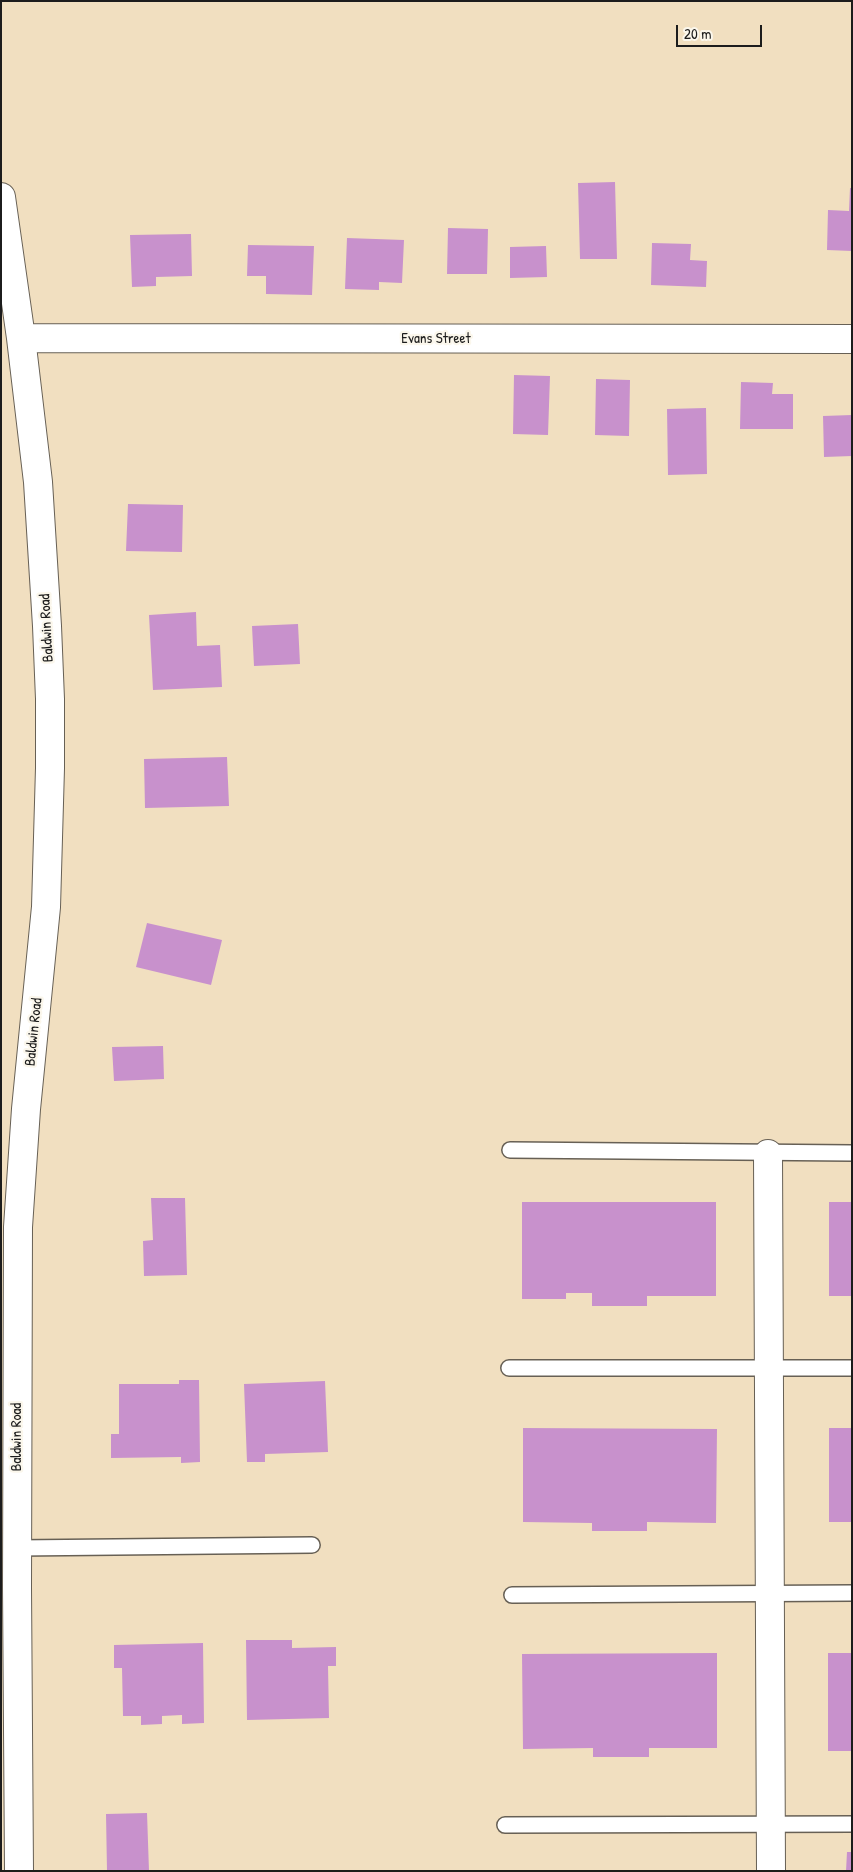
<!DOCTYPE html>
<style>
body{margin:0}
#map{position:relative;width:853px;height:1872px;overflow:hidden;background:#f1dfc0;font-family:"Patrick Hand",sans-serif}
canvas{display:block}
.frame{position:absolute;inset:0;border:2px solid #1c1c1c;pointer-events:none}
.scale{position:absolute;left:676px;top:25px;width:86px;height:22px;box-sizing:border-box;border:2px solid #1c1c1c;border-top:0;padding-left:6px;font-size:15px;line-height:18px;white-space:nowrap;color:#1c1c1c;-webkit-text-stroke:4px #fbf7ec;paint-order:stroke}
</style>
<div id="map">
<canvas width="853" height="1872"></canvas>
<div class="frame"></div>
<div class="scale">20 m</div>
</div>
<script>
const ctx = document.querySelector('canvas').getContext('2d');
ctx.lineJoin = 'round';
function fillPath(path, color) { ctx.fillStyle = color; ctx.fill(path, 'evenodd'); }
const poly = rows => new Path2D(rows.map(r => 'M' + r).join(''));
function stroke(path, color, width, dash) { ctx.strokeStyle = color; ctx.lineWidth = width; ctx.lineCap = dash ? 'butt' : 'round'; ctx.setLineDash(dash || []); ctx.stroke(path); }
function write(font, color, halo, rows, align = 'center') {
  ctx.font = font + ' "Patrick Hand",sans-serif'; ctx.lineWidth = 4.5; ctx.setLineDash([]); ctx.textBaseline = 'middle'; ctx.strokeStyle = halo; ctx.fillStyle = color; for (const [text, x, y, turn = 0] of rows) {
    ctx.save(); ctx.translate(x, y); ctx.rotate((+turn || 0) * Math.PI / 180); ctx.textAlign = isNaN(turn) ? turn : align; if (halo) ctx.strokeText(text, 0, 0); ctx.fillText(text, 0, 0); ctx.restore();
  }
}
const building = poly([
 [615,182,617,259,580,259,578,183],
 [850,188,852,188,852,251,827,250,828,210,849,211],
 [448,228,488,229,487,274,447,274],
 [191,234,192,276,156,277,156,286,132,287,130,235],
 [347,238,404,240,402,283,379,282,379,290,345,289],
 [652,243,691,244,690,260,707,261,706,287,651,285],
 [248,245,314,246,312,295,266,294,266,276,247,276],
 [546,246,547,277,510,278,510,247],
 [514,375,550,376,548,435,513,434],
 [596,379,630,380,629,436,595,435],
 [741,382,773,383,772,394,793,394,793,429,740,429],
 [706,408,707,474,668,475,667,409],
 [852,415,852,456,824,457,823,416],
 [128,504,183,505,182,552,126,551],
 [196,612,197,646,220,645,222,687,153,690,149,615],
 [298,624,300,664,254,666,252,626],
 [227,757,229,806,145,808,144,759],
 [147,923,222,940,211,985,136,967],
 [163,1046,164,1079,114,1081,112,1047],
 [151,1198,185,1198,187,1275,144,1276,143,1241,153,1240],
 [522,1202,716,1202,716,1296,647,1296,647,1306,592,1306,592,1293,566,1293,566,1299,522,1299],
 [829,1202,852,1202,852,1296,829,1296],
 [179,1380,199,1380,200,1462,181,1463,181,1457,111,1458,111,1434,119,1434,119,1384,179,1384],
 [325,1381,328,1452,265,1454,265,1462,247,1462,244,1384],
 [523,1428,717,1429,716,1523,647,1522,647,1531,592,1531,592,1523,523,1522],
 [829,1428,852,1428,852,1522,829,1522],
 [246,1640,292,1640,292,1648,336,1647,336,1666,328,1666,329,1718,247,1720],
 [203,1643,204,1723,182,1724,182,1715,162,1716,162,1724,141,1725,141,1716,123,1716,122,1668,114,1668,114,1645],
 [717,1653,717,1748,649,1748,649,1757,593,1757,593,1748,523,1749,522,1654],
 [828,1653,852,1653,852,1751,828,1751],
 [147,1813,149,1871,107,1871,106,1814],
 [847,1852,852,1852,852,1871,846,1871]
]);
const lane = poly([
 [510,1150,852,1153],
 [509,1368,852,1368],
 [17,1548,312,1545],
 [512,1595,852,1593],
 [505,1825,852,1824]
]);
const street = poly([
 [1,197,21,338,38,482,47,626,50,699,50,768,46,907,26,1109,18,1227,17,1587,19,1871],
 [21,338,852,339],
 [768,1154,771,1871]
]);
const streetNames = [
 ["Evans Street",436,339],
 ["Baldwin Road",47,628,-93],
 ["Baldwin Road",34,1032,-84],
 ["Baldwin Road",17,1437,-90]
];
fillPath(building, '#c891cc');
stroke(lane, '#676055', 18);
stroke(street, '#676055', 30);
stroke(lane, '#fff', 15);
stroke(street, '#fff', 28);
write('15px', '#1c1c1c', '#fbf7ec', streetNames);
</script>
